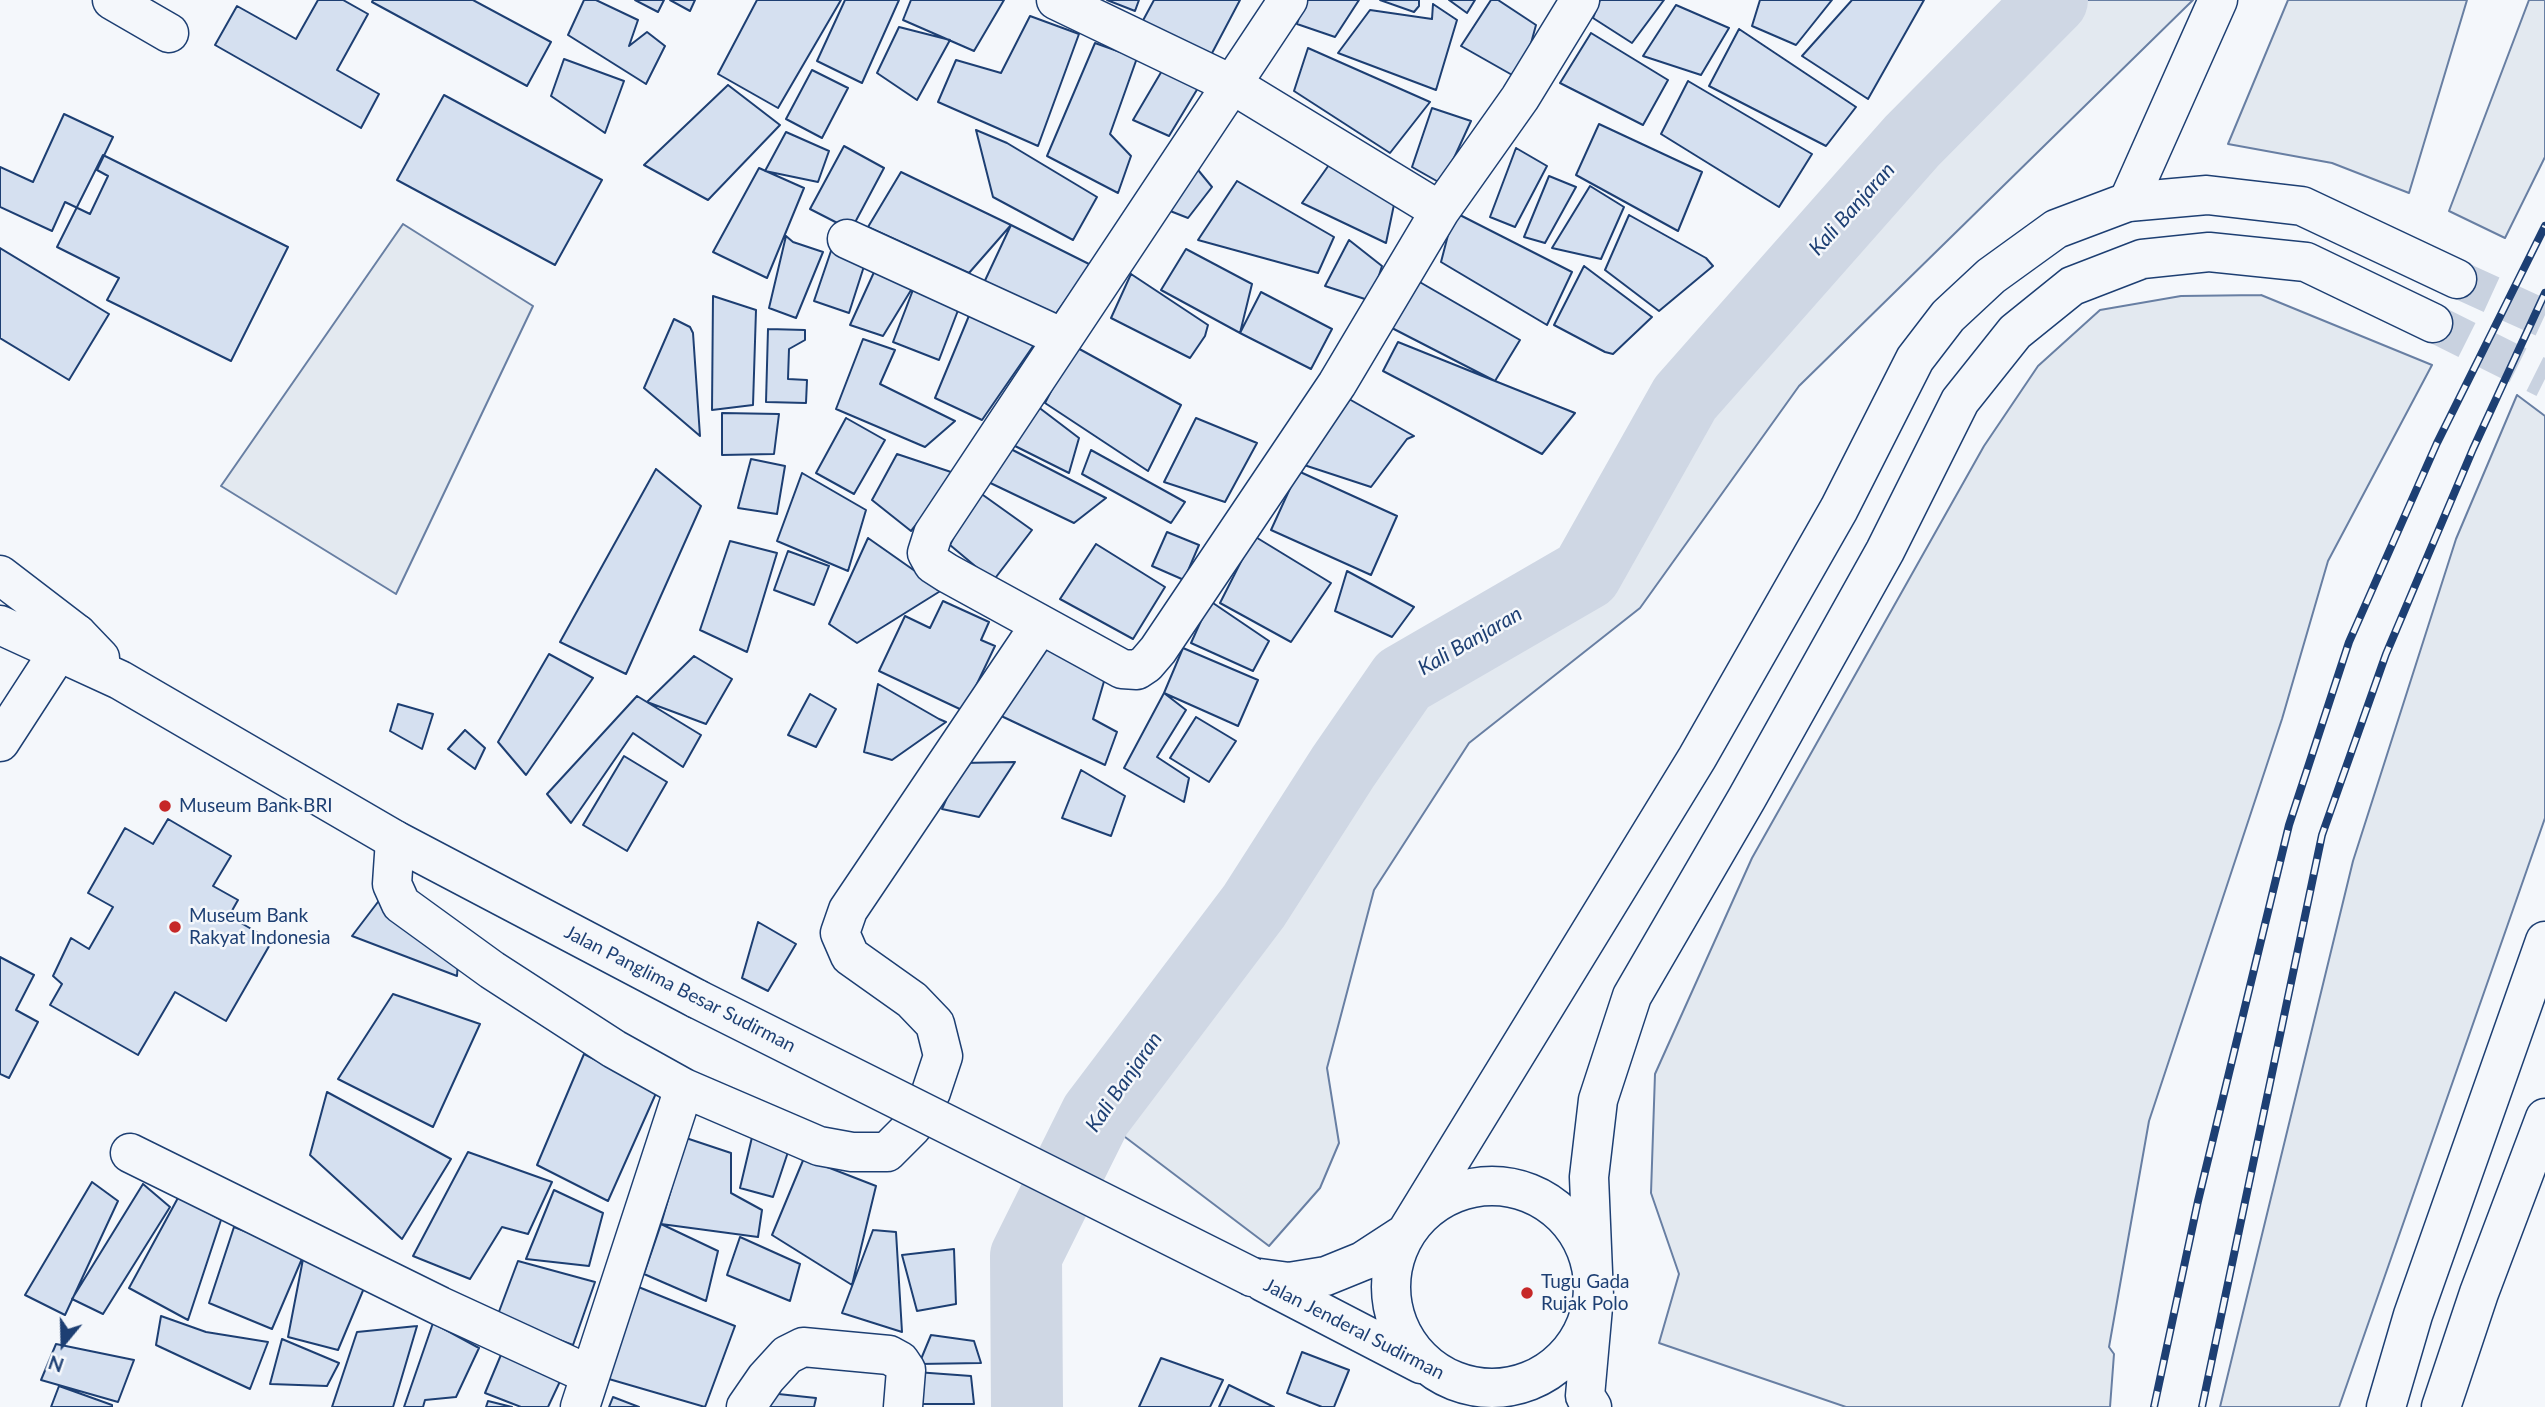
<!DOCTYPE html>
<style>
body{margin:0}
#map{position:relative;width:2545px;height:1407px;overflow:hidden;background:#f4f7fb;font-family:Lato,sans-serif}
canvas{display:block}
.north{position:absolute;left:28px;top:1309px;width:70px;height:70px;-webkit-text-stroke:5px #f4f7fb;paint-order:stroke;rotate:199deg;font-size:19px;font-weight:700;line-height:28px;text-align:center;color:#1d3f73}
.north::after{content:'';display:block;margin:auto;width:24px;height:32px;background:#1d3f73;clip-path:polygon(50% 0,100% 100%,50% 72%,0 100%)}
</style>
<div id="map">
<canvas width="2545" height="1407"></canvas>
<div class="north">N</div>
</div>
<script>
const ctx = document.querySelector('canvas').getContext('2d');
ctx.lineJoin = 'round';
function fillPath(path, color) { ctx.fillStyle = color; ctx.fill(path, 'evenodd'); }
const poly = rows => new Path2D(rows.map(r => 'M' + r).join(''));
function stroke(path, color, width, dash) { ctx.strokeStyle = color; ctx.lineWidth = width; ctx.lineCap = dash ? 'butt' : 'round'; ctx.setLineDash(dash || []); ctx.stroke(path); }
function write(font, color, halo, rows, align = 'center') {
  ctx.font = font + ' Lato,sans-serif'; ctx.lineWidth = 5; ctx.setLineDash([]); ctx.textBaseline = 'middle'; ctx.strokeStyle = halo; ctx.fillStyle = color; for (const [text, x, y, turn = 0] of rows) {
    ctx.save(); ctx.translate(x, y); ctx.rotate((+turn || 0) * Math.PI / 180); ctx.textAlign = isNaN(turn) ? turn : align; if (halo) ctx.strokeText(text, 0, 0); ctx.fillText(text, 0, 0); ctx.restore();
  }
}
const green = poly([
 [2052,0,2193,0,1799,386,1640,608,1469,743,1374,890,1327,1068,1339,1143,1320,1188,1269,1246,1096,1115,1254,906,1343,767,1403,680,1586,574,1685,398,1912,141,2052,0],
 [2288,0,2467,0,2409,193,2332,163,2228,144,2288,0],
 [2529,0,2545,0,2545,157,2505,238,2449,211,2529,0],
 [403,224,533,306,396,594,221,486,403,224],
 [2261,295,2432,365,2328,561,2282,719,2149,1121,2109,1347,2114,1354,2110,1407,1846,1407,1659,1343,1679,1274,1651,1193,1655,1074,1752,858,1984,446,2038,366,2100,310,2181,296,2261,295],
 [2517,395,2545,416,2545,818,2339,1407,2220,1407,2353,861,2456,539,2517,395]
]);
const river = poly([
 [1027,1407,1026,1256,1096,1115,1254,906,1343,767,1403,680,1586,574,1685,398,1912,141,2052,0]
]);
const building = poly([
 [318,0,343,0,368,14,337,70,379,94,361,128,215,45,237,6,296,39,318,0],
 [373,0,473,0,551,42,527,86,372,2,373,0],
 [584,0,596,0,638,20,629,46,647,32,665,46,646,84,568,35,584,0],
 [635,0,664,0,658,12,635,0],
 [670,0,695,0,690,11,670,0],
 [757,0,841,0,778,108,718,74,757,0],
 [845,0,899,0,862,83,817,61,845,0],
 [911,0,1004,0,974,51,903,20,911,0],
 [1107,0,1139,0,1135,11,1107,0],
 [1154,0,1240,0,1211,55,1140,26,1154,0],
 [1304,0,1359,0,1335,37,1297,24,1304,0],
 [1380,0,1419,0,1419,6,1414,12,1380,0],
 [1449,0,1475,0,1467,13,1449,0],
 [1491,0,1498,0,1536,25,1521,80,1461,46,1491,0],
 [1600,0,1664,0,1632,43,1593,18,1600,0],
 [1760,0,1832,0,1796,45,1752,26,1760,0],
 [1852,0,1924,0,1868,99,1802,56,1852,0],
 [1433,4,1457,20,1436,90,1338,53,1370,10,1432,19,1433,4],
 [1676,5,1729,28,1701,75,1643,56,1676,5],
 [1030,16,1079,34,1038,146,938,102,956,60,1001,73,1030,16],
 [899,27,950,40,917,100,877,73,899,27],
 [1739,29,1856,107,1826,146,1709,86,1739,29],
 [1591,33,1668,80,1643,125,1560,83,1591,33],
 [1095,43,1137,58,1110,134,1131,156,1118,193,1047,156,1095,43],
 [1308,48,1430,102,1390,153,1294,91,1308,48],
 [564,59,624,81,605,133,551,96,564,59],
 [1163,69,1198,88,1169,136,1133,120,1163,69],
 [812,70,848,88,822,138,786,119,812,70],
 [1688,81,1812,154,1779,207,1661,134,1688,81],
 [728,85,780,125,708,200,644,165,728,85],
 [444,95,602,180,555,265,397,180,444,95],
 [1432,108,1471,121,1442,184,1412,167,1432,108],
 [64,114,113,137,97,170,108,176,90,214,65,202,52,231,0,207,0,167,33,182,64,114],
 [1599,124,1702,172,1678,231,1576,175,1599,124],
 [976,130,1007,143,1097,197,1073,240,993,197,976,130],
 [786,132,829,151,818,182,765,171,786,132],
 [844,146,884,168,851,230,810,209,844,146],
 [1516,148,1547,166,1515,227,1490,217,1516,148],
 [103,155,288,247,231,361,107,300,119,278,57,247,103,155],
 [1336,155,1396,195,1386,243,1302,203,1336,155],
 [1194,165,1212,187,1188,218,1160,207,1194,165],
 [759,168,804,188,767,278,713,252,759,168],
 [901,172,1011,225,969,273,868,227,901,172],
 [1549,176,1576,187,1545,243,1524,237,1549,176],
 [1237,181,1334,237,1318,273,1198,240,1237,181],
 [1590,186,1624,207,1601,259,1552,248,1590,186],
 [1454,212,1572,272,1547,325,1441,262,1454,212],
 [1629,215,1706,258,1713,266,1659,311,1605,270,1629,215],
 [1011,225,1091,265,1052,319,981,289,1011,225],
 [786,236,793,242,823,252,796,318,769,308,786,236],
 [1349,240,1382,266,1371,301,1325,286,1349,240],
 [0,248,109,314,69,380,0,338,0,248],
 [832,248,866,260,849,313,814,301,832,248],
 [1186,249,1252,284,1240,333,1161,290,1186,249],
 [1584,266,1652,317,1613,354,1605,352,1554,325,1584,266],
 [875,270,916,282,883,336,850,325,875,270],
 [1131,274,1208,325,1205,336,1190,358,1111,318,1131,274],
 [1411,277,1520,340,1495,381,1388,326,1411,277],
 [916,282,962,300,939,360,893,342,916,282],
 [1261,292,1332,329,1311,369,1240,333,1261,292],
 [713,296,756,310,753,405,712,410,713,296],
 [973,306,1038,339,982,420,935,398,973,306],
 [674,319,690,327,693,333,700,436,644,388,674,319],
 [768,329,805,330,805,340,789,349,788,379,807,380,806,403,766,402,768,329],
 [863,339,895,350,880,384,955,421,925,447,836,409,863,339],
 [1398,342,1495,381,1575,413,1542,454,1383,371,1398,342],
 [1074,346,1181,405,1148,471,1045,403,1074,346],
 [1342,395,1414,436,1407,439,1371,487,1301,464,1342,395],
 [1033,403,1079,438,1069,473,1007,442,1033,403],
 [722,413,779,414,774,454,722,455,722,413],
 [846,418,885,440,854,494,816,473,846,418],
 [1196,418,1257,443,1225,502,1164,482,1196,418],
 [1003,445,1106,498,1074,523,982,479,1003,445],
 [1091,450,1185,502,1171,523,1082,474,1091,450],
 [897,454,957,474,911,531,872,500,897,454],
 [751,459,785,466,777,514,738,508,751,459],
 [656,469,701,506,626,674,560,642,656,469],
 [1298,471,1397,516,1371,575,1271,530,1298,471],
 [802,473,866,510,848,571,777,541,802,473],
 [976,490,1032,530,993,581,950,545,976,490],
 [1167,532,1199,545,1184,580,1152,566,1167,532],
 [1254,536,1331,583,1291,642,1220,603,1254,536],
 [868,538,942,590,857,643,829,624,868,538],
 [730,541,777,553,747,652,700,630,730,541],
 [1096,544,1165,587,1133,639,1060,599,1096,544],
 [788,551,829,566,814,605,774,590,788,551],
 [1347,571,1414,607,1392,637,1335,611,1347,571],
 [943,601,989,622,981,640,995,646,964,711,879,671,905,616,930,628,943,601],
 [1210,601,1269,641,1253,671,1191,643,1210,601],
 [1043,640,1105,678,1093,719,1117,732,1105,765,997,714,1043,640],
 [1183,648,1258,680,1238,726,1164,693,1183,648],
 [549,654,593,678,526,775,498,742,549,654],
 [694,656,732,679,706,724,647,702,694,656],
 [878,684,939,719,946,722,892,760,864,752,878,684],
 [1164,693,1186,710,1157,757,1189,778,1184,802,1124,768,1164,693],
 [810,694,836,709,816,747,788,735,810,694],
 [637,696,701,735,683,767,633,733,571,823,547,794,637,696],
 [398,704,433,714,422,749,390,731,398,704],
 [1196,717,1236,741,1209,782,1170,758,1196,717],
 [465,730,485,748,475,769,448,749,465,730],
 [624,756,667,782,627,851,583,825,624,756],
 [1015,762,979,817,942,809,962,763,1015,762],
 [1081,770,1125,796,1111,836,1062,818,1081,770],
 [168,819,231,856,213,886,238,900,229,916,272,941,226,1021,175,992,138,1055,50,1005,62,984,53,976,71,938,89,949,113,907,88,893,125,828,153,844,168,819],
 [384,894,458,960,457,976,352,936,384,894],
 [758,922,796,944,768,991,742,978,758,922],
 [0,957,34,975,16,1010,38,1022,9,1078,0,1074,0,957],
 [393,994,480,1024,433,1127,338,1079,393,994],
 [584,1054,657,1091,608,1201,537,1165,584,1054],
 [327,1092,451,1159,402,1239,310,1155,327,1092],
 [753,1133,789,1149,773,1197,740,1188,753,1133],
 [686,1138,731,1153,731,1193,762,1210,758,1237,661,1224,686,1138],
 [468,1152,552,1182,528,1234,502,1227,470,1279,413,1256,468,1152],
 [804,1158,876,1186,852,1285,772,1235,804,1158],
 [92,1182,118,1201,65,1315,25,1295,92,1182],
 [143,1184,170,1207,103,1314,72,1299,143,1184],
 [554,1190,603,1213,589,1266,526,1259,554,1190],
 [179,1196,221,1220,188,1320,129,1288,179,1196],
 [661,1224,718,1251,706,1301,644,1274,661,1224],
 [234,1227,304,1254,272,1329,209,1303,234,1227],
 [873,1230,896,1232,902,1332,842,1313,873,1230],
 [740,1237,800,1264,790,1301,727,1275,740,1237],
 [954,1249,956,1304,917,1311,902,1255,954,1249],
 [304,1254,367,1281,338,1350,288,1337,304,1254],
 [518,1261,595,1282,573,1345,497,1317,518,1261],
 [636,1286,735,1326,705,1407,602,1377,636,1286],
 [161,1316,206,1332,268,1342,250,1389,156,1345,161,1316],
 [433,1323,479,1348,456,1397,425,1400,423,1407,404,1407,433,1323],
 [417,1326,393,1407,332,1407,357,1332,417,1326],
 [931,1335,974,1341,981,1363,919,1364,931,1335],
 [282,1339,339,1363,327,1386,270,1384,282,1339],
 [56,1344,134,1360,118,1402,41,1380,56,1344],
 [503,1350,563,1375,548,1407,521,1407,485,1393,503,1350],
 [1302,1352,1349,1370,1334,1407,1322,1407,1287,1393,1302,1352],
 [1161,1358,1223,1380,1210,1407,1139,1407,1161,1358],
 [916,1372,971,1376,974,1404,913,1404,916,1372],
 [1229,1385,1274,1407,1219,1407,1229,1385],
 [59,1386,112,1405,112,1407,51,1407,59,1386],
 [769,1393,816,1398,814,1407,759,1407,769,1393],
 [613,1397,639,1407,609,1407,613,1397],
 [488,1401,512,1407,486,1407,488,1401]
]);
const majorTunnel = poly([
 [2457,279,2545,319],
 [2433,323,2545,379]
]);
const minor = poly([
 [112,0,169,33],
 [1056,0,1233,85,1440,211],
 [1288,0,933,534,927,553,933,564,947,573,1122,669,1137,670,1146,664,1158,650,1337,384,1440,211,1520,98,1580,0],
 [2128,202,2218,0],
 [847,239,1063,338],
 [0,742,59,651,77,634],
 [395,840,392,884,401,904,492,970,614,1049,684,1088,819,1146,852,1152,887,1152,912,1127,931,1092,943,1056,935,1024,912,1000,850,956,840,933,848,910,1040,625],
 [130,1153,440,1306,590,1375],
 [580,1407,684,1088],
 [746,1407,766,1378,787,1355,803,1347,889,1355,900,1361,906,1370,903,1407]
]);
const major = poly([
 [0,575,77,634,100,658],
 [0,625,120,680,395,840,697,999],
 '1391 1287a101 101 0 1 1 202 0a101 101 0 1 1-202 0Z',
 [1252,1277,1289,1282,1326,1276,1363,1261,1406,1233,1697,758,1839,509,1915,359,1948,316,1991,276,2056,229,2117,206,2128,202,2207,195,2302,206,2457,279],
 [1263,1282,1421,1364],
 [1592,1407,1585,1396,1594,1296,1589,1177,1598,1100,1632,996,1747,798,1885,551,1960,401,2015,332,2072,286,2142,259,2209,252,2306,262,2433,323],
 [2386,1407,2413,1315,2545,941],
 [2441,1407,2479,1293,2545,1118]
]);
const rail = poly([
 [2154,1407,2198,1201,2289,825,2349,642,2437,443,2545,226],
 [2202,1407,2322,835,2386,654,2473,449,2545,293]
]);
const majorBridge = poly([
 [697,999,1252,1277]
]);
const markers = [
 [165,806,7,"#c62828"],
 [175,927,7,"#c62828"],
 [1527,1293,7,"#c62828"]
];
const poiNames = [
 ["Museum Bank BRI",179,806],
 ["Museum Bank",189,916],
 ["Rakyat Indonesia",189,938],
 ["Tugu Gada",1541,1282],
 ["Rujak Polo",1541,1304]
];
const streetNames = [
 ["Jalan Panglima Besar Sudirman",680,989,27],
 ["Jalan Jenderal Sudirman",1354,1329,27]
];
const waterNames = [
 ["Kali Banjaran",1852,209,-48],
 ["Kali Banjaran",1470,641,-30],
 ["Kali Banjaran",1124,1082,-55]
];
fillPath(green, '#e3e9f0');
stroke(green, '#687fa3', 2);
stroke(river, '#cfd7e4', 72);
fillPath(building, '#d5e0f0');
stroke(building, '#1d3f73', 2);
stroke(majorTunnel, '#c9d2e0', 38, [38, 19]);
stroke(minor, '#1d3f73', 41);
stroke(major, '#1d3f73', 41);
stroke(minor, '#f4f7fb', 38);
stroke(major, '#f4f7fb', 38);
stroke(rail, '#1d3f73', 8);
stroke(rail, '#f4f7fb', 5, [16]);
stroke(majorBridge, '#1d3f73', 41, []);
stroke(majorBridge, '#f4f7fb', 38);
for (const [x, y, r, color] of markers) { const dot = new Path2D(); dot.arc(x, y, r, 0, 2 * Math.PI); ctx.fillStyle = color; ctx.fill(dot); stroke(dot, '#f4f7fb', 2.5); }
write('19px', '#1d3f73', '#f4f7fb', poiNames, 'left');
write('19px', '#1d3f73', '#f4f7fb', streetNames);
write('italic 21px', '#1d3f73', '#f4f7fb', waterNames);
</script>
